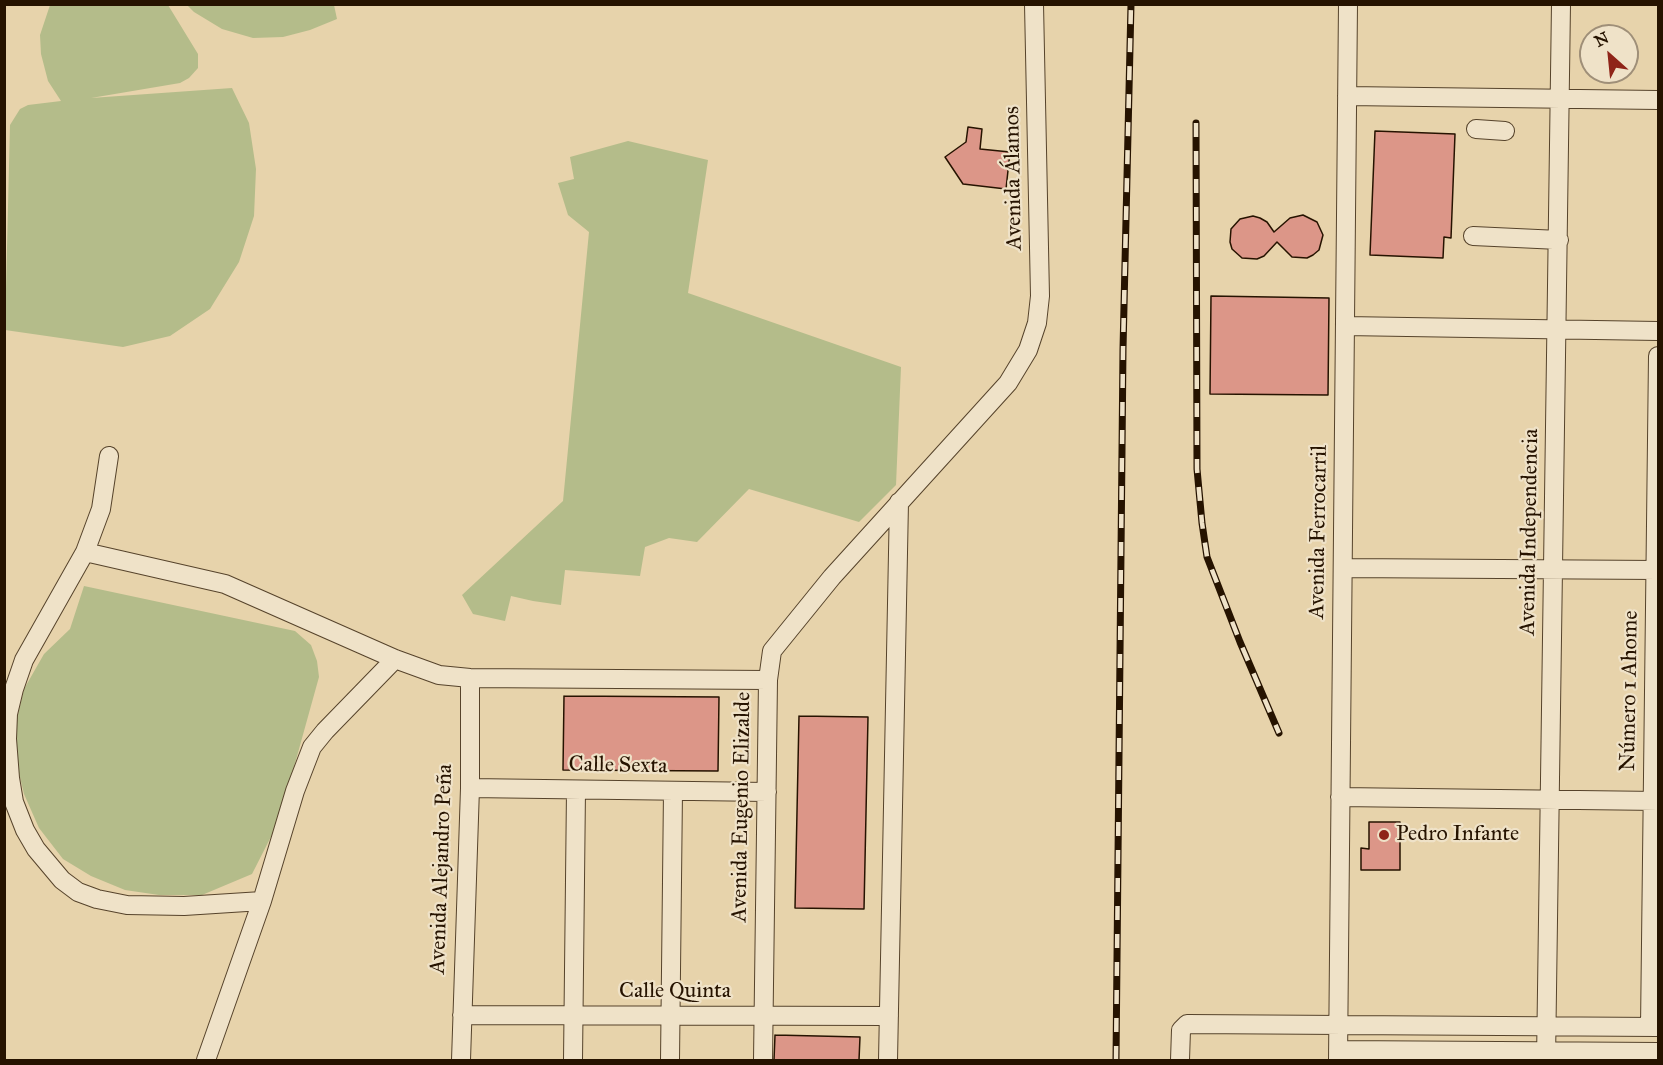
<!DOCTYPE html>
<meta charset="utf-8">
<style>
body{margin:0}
#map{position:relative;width:1663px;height:1065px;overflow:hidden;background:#e7d3ab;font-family:"IM FELL Great Primer",serif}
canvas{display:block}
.frame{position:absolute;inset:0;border:6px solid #261300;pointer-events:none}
.north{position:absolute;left:1579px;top:24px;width:60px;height:60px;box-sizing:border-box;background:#efe2c8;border:2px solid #9f8f78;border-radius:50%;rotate:333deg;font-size:16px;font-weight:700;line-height:24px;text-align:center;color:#261300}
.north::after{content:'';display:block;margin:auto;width:21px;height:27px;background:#8f2418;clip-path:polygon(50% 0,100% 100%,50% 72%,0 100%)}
</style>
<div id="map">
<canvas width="1663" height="1065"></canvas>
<div class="frame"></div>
<div class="north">N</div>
</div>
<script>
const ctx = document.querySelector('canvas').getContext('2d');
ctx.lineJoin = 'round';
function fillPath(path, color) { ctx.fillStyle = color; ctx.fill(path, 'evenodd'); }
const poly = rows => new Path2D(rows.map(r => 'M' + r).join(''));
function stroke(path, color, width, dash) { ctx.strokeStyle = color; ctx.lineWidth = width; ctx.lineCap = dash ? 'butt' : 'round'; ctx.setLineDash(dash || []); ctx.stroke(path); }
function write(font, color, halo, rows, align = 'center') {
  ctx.font = font + ' "IM FELL Great Primer",serif'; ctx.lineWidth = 4.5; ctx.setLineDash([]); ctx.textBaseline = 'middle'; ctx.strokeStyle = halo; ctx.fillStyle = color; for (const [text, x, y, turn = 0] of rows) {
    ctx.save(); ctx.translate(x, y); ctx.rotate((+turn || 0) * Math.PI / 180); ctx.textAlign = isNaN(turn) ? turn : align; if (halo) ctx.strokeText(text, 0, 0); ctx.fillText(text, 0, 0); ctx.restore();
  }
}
const green = poly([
 [50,5,168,5,198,54,198,68,189,78,180,83,91,98,232,88,249,123,256,169,254,216,239,262,210,309,170,336,123,347,5,330,10,125,20,109,28,105,61,101,48,81,41,54,40,35],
 [187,5,334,5,337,19,310,30,283,37,253,38,222,29,194,12],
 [628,141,708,160,688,293,901,367,896,485,859,522,749,489,697,542,669,538,645,547,640,576,565,570,561,605,533,601,511,596,505,621,473,614,462,595,563,501,589,232,568,215,558,183,574,179,570,157],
 [84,586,295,631,311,645,317,661,319,677,279,821,252,874,202,895,159,895,125,890,91,876,63,859,39,828,24,794,16,761,15,727,24,689,44,654,70,629]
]);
const building = poly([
 [968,127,982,129,980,149,1010,152,1006,189,963,184,945,157,966,142,968,127],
 [1375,131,1455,134,1451,238,1444,237,1443,258,1370,255,1375,131],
 [1303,215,1317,222,1323,235,1319,250,1313,255,1307,258,1292,257,1277,242,1264,256,1257,259,1242,258,1232,249,1230,242,1231,229,1240,219,1253,216,1260,218,1267,222,1274,232,1290,218,1303,215],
 [1211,296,1329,298,1328,395,1210,394,1211,296],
 [564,696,719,697,718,771,563,770,564,696],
 [799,716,868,717,864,909,795,908,799,716],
 [1369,822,1400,822,1400,870,1361,870,1361,848,1369,849,1369,822],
 [775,1035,860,1037,859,1060,774,1060,775,1035]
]);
const minor = poly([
 [1347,96,1658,100],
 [1476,129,1505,131],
 [1473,236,1559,240],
 [1345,326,1658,331],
 [109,456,101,509,85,552,24,660,14,689,8,714,7,739,10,778,14,802,25,830,36,849,62,880,78,892,97,899,127,905,184,906,262,901],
 [85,552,225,584,395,659,439,675,470,678,768,680],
 [1343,568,1658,570],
 [470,788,767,792],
 [1340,797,1658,801],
 [462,1015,889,1016],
 [1650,1027,1658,356],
 [1338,1050,1658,1052],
 [206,1060,262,901,295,791,312,747,325,731,395,659],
 [461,1060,470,788,470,678],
 [573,1060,576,790],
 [670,1060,673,791],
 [763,1060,768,680,772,651,832,577,1008,383,1028,350,1037,323,1040,296,1034,4],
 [888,1060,899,502],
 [1180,1060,1181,1030,1187,1024,1658,1027],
 [1338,1060,1348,4],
 [1546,1060,1561,4]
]);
const rail = poly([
 [1196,123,1197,469,1202,523,1207,557,1240,642,1279,733],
 [1116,1060,1123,349,1131,4]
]);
const markers = [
 [1384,835,6,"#8f2418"]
];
const streetNames = [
 ["Avenida Álamos",1014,178,-91],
 ["Avenida Ferrocarril",1319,532,-89],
 ["Avenida Independencia",1530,532,-89],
 ["Número 1 Ahome",1630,691,-89],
 ["Calle Sexta",618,766,1],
 ["Avenida Eugenio Elizalde",742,807,-89],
 ["Avenida Alejandro Peña",442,869,-88],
 ["Calle Quinta",675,992]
];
const poiNames = [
 ["Pedro Infante",1396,835]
];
fillPath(green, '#b4bc8a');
fillPath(building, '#dc9688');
stroke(building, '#261300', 1.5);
stroke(minor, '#56432b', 20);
stroke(minor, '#efe2c8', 18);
stroke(rail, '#261300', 7);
stroke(rail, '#efe2c8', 4.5, [14]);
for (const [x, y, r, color] of markers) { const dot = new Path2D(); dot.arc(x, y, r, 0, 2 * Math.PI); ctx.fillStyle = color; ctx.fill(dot); stroke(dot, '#efe2c8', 2); }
write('22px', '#261300', '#efe2c8', streetNames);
write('22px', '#261300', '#efe2c8', poiNames, 'left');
</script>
